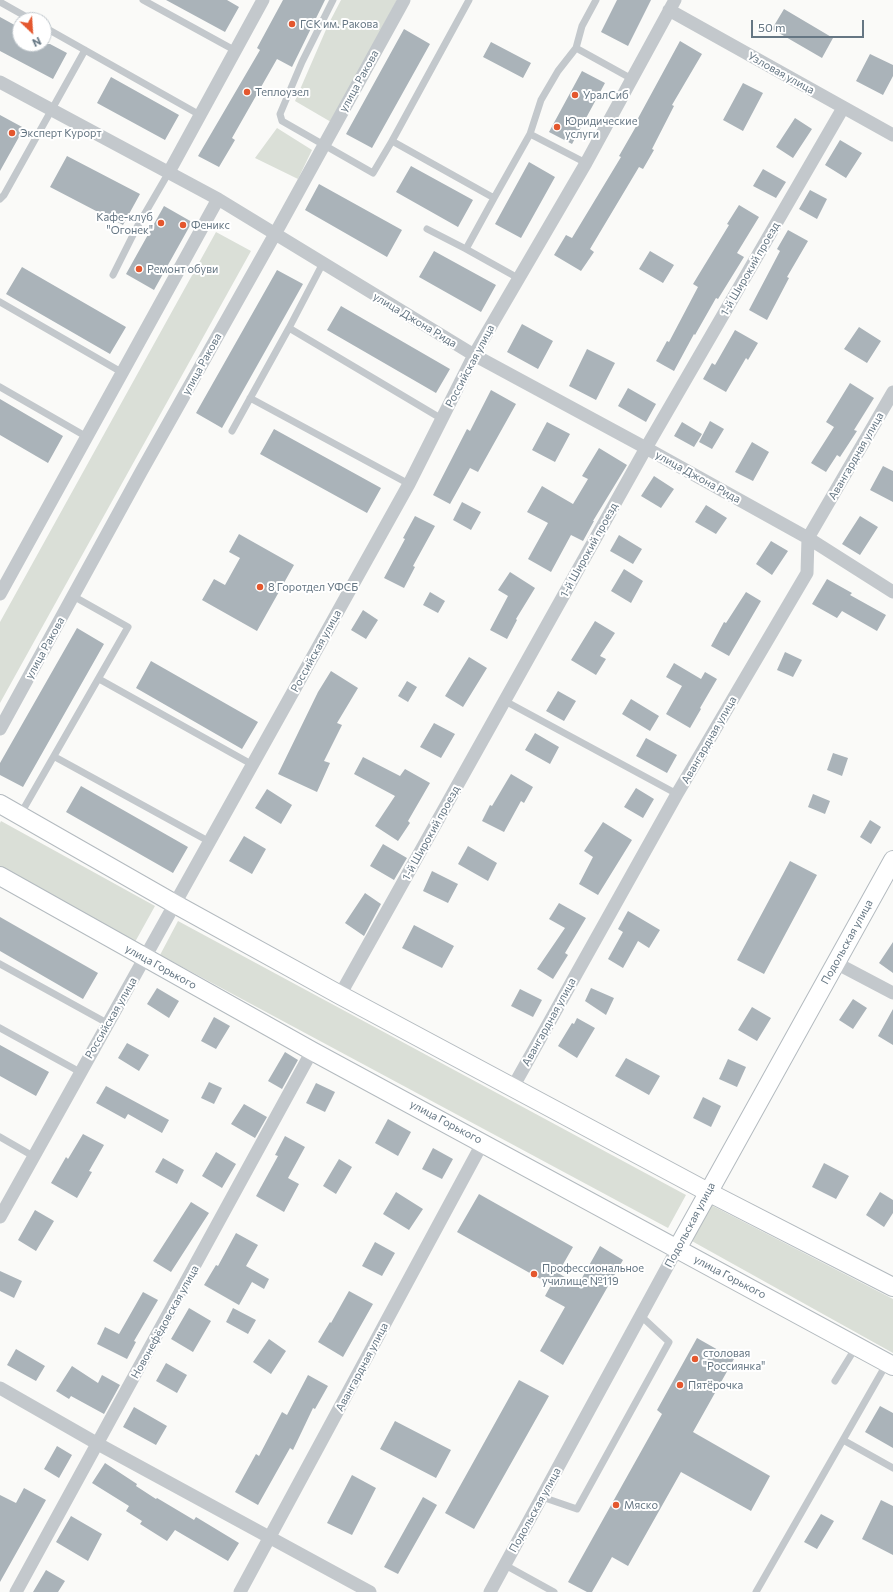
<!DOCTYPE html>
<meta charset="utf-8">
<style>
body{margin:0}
#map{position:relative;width:893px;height:1592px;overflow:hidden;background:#fafaf8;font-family:Commissioner,sans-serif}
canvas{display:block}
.north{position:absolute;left:12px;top:12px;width:40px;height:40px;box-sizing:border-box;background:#fff;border:1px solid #c1c8cd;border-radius:50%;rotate:155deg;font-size:11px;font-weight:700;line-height:16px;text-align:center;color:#657683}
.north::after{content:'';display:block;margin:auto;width:14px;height:18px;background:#e4572e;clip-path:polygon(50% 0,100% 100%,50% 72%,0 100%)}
.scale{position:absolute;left:751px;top:20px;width:113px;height:18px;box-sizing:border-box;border:2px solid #657683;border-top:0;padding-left:5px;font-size:12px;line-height:14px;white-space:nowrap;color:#657683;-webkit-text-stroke:3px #fff;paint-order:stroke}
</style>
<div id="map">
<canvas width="893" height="1592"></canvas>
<div class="north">N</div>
<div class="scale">50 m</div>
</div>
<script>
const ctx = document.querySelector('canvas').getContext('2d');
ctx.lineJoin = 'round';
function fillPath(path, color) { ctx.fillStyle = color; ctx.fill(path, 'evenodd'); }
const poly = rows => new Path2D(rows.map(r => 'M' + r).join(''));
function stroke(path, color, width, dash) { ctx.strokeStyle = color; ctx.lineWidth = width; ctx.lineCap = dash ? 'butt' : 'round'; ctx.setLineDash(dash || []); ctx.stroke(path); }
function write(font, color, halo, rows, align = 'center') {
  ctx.font = font + ' Commissioner,sans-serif'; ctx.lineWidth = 4; ctx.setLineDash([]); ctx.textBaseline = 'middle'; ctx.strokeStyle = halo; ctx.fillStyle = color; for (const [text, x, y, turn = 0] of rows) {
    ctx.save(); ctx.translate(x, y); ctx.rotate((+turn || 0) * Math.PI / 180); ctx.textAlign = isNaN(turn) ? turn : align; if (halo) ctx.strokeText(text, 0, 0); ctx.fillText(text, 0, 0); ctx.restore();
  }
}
const green = poly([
 [341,0,397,0,331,122,295,101,328,25],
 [277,128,312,150,298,179,255,158],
 [216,232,251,251,0,703,0,622],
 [1,821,155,906,135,942,0,867,0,823],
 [178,921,686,1195,668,1228,160,955],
 [709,1204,893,1299,893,1353,690,1240]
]);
const building = poly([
 [166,0,227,0,239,7,225,32],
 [283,0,325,0,292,67,277,59,232,138,235,140,219,167,198,156,260,50,257,48],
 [617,0,651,0,628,46,601,32],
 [784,9,833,38,822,58,772,29],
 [0,17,20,28,20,44,50,44,67,53,53,79,0,51],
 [404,29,430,44,372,148,346,134],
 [680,41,702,54,672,105,674,106,652,149,654,150,643,169,639,167,590,249,594,252,581,271,554,255,566,235,572,238,621,157,619,156,638,123,636,122],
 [491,42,531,63,523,78,483,57],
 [870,54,893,65,893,76,883,95,856,81],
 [582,71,605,83,572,144,549,132],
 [111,77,179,115,165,140,97,103],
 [743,83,763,93,743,131,723,120],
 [0,115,24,128,0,171],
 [795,118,812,129,793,158,776,147],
 [840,140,862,153,846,178,825,165],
 [67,156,140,194,123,225,50,187],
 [529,162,555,177,521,238,495,224],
 [411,166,473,200,458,227,396,192],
 [763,169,786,182,776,198,753,186],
 [319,184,402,230,387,257,305,210],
 [810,190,827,199,817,219,799,209],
 [739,205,759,217,737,253,744,257,718,299,716,298,695,335,694,334,674,371,656,361,667,341,669,342,698,287,693,284,729,225,727,224],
 [164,206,192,222,154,290,126,274],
 [788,230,808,241,787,277,789,278,767,320,749,310,780,251,777,249],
 [434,251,496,285,481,312,419,277],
 [650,251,674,265,663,283,639,269],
 [22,267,126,327,110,354,6,294],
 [277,270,303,284,222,428,196,413],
 [341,306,450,369,436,393,327,330],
 [522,324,553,341,538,369,507,352],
 [859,327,881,341,867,363,844,349],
 [735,330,758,343,748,360,746,358,726,392,703,379,712,363,715,365],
 [587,349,615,363,596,400,569,386],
 [850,383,874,398,854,430,857,431,840,457,837,455,826,472,811,463,834,427,826,422],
 [628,388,656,404,646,422,618,406],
 [491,390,516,404,478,472,470,468,450,504,433,495,467,429,470,431],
 [0,399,63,436,48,463,0,435],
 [710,421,724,429,712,449,699,442],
 [547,422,570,434,555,462,532,450],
 [682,422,702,434,694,447,674,436],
 [274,429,381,488,367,513,260,454],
 [752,442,769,452,753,481,735,472],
 [599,448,627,465,593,521,594,521,583,541,571,535,551,572,528,559,548,523,527,512,542,486,573,504,588,479,582,476],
 [883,466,893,471,893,502,870,490],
 [654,476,674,489,661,508,641,496],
 [462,502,481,512,471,530,453,520],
 [706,505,727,518,716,534,695,522],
 [415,516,435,526,413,566,415,567,404,588,384,578,405,539,403,538],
 [860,516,878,527,860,555,842,544],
 [239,534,294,565,257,631,202,600,214,579,225,585,240,558,229,552],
 [619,535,642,549,633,564,610,551],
 [771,541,788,551,772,575,756,564],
 [624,569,643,581,631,603,611,591],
 [510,572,535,588,516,619,517,620,507,639,490,630,508,596,498,590],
 [827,579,852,593,850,595,886,615,877,631,842,611,837,618,812,604],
 [430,592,445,601,438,613,423,605],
 [746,592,761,601,729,656,711,646,724,622,726,623],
 [363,610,378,620,366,639,351,630],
 [595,621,615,633,600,656,606,659,596,675,571,660],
 [77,628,104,644,23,787,0,775,0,763],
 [785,652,802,660,793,677,777,670],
 [469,657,487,668,463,707,445,696],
 [151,661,258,722,242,749,136,688],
 [674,663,701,679,705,672,717,679,700,708,701,709,690,728,666,714,682,686,666,677],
 [331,671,358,688,337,723,342,725,324,761,330,763,317,792,278,774,318,692],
 [407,681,417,687,408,702,398,696],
 [558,691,576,701,564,721,546,711],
 [631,699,659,716,650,731,622,714],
 [434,723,455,734,441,758,420,747],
 [535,733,559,747,550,764,525,750],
 [646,738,677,755,667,773,636,756],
 [833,753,848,758,842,776,827,770],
 [363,757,400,776,405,769,430,783,408,821,410,823,398,841,375,826,395,796,354,774],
 [511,774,533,787,524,803,521,801,504,832,482,821,490,805,492,806],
 [81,786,188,847,173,873,66,812],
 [636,788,654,799,643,818,624,807],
 [267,789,292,805,281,824,255,808],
 [813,794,830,801,825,814,808,807],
 [870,820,881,827,871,844,860,837],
 [603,822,632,840,598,895,579,884,593,857,584,851],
 [244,836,266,849,252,874,229,861],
 [383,844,407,858,394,880,370,866],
 [468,846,497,863,488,881,458,864],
 [790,861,817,875,764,974,737,960],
 [432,871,458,884,448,903,423,891],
 [365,893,381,904,364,936,345,923],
 [559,903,586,918,565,953,568,955,553,979,537,969,565,928,549,919],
 [628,911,660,930,649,948,638,941,623,968,608,959,623,932,618,929],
 [0,917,98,973,83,999,0,951],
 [414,925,454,946,442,968,402,948],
 [893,942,893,973,879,963],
 [157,988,179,1001,169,1018,147,1004],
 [591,988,614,998,606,1015,585,1001],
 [520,989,542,1000,533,1017,511,1006],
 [853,999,867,1008,853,1029,839,1020],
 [752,1007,771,1018,757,1041,738,1030],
 [893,1009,893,1045,878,1036],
 [214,1017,230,1026,216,1049,201,1041],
 [577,1018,595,1028,577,1058,558,1046,572,1023,574,1024],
 [127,1043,149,1055,139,1071,118,1058],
 [0,1045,49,1072,36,1096,0,1076],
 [285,1052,298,1060,282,1089,268,1081],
 [626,1058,660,1076,649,1095,615,1076],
 [728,1059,746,1067,737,1087,719,1079],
 [209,1082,222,1088,214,1104,201,1098],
 [316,1083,335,1092,325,1112,306,1103],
 [106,1086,169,1120,162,1133,128,1114,125,1119,96,1103],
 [703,1097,721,1106,711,1127,693,1118],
 [244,1104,267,1117,255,1138,231,1124],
 [388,1119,411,1132,398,1156,375,1143],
 [83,1134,104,1145,89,1171,92,1172,77,1198,51,1183,66,1157,68,1159],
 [285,1136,305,1147,288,1178,299,1184,284,1212,256,1196,278,1156,275,1155],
 [433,1148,453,1159,442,1179,422,1169],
 [216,1152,236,1164,222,1188,202,1176],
 [163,1158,184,1170,177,1184,155,1172],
 [339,1159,352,1167,336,1194,323,1186],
 [824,1163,849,1176,836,1199,812,1187],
 [396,1192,423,1209,409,1230,383,1214],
 [880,1192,893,1200,893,1213,884,1227,866,1215],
 [479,1194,573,1247,558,1273,578,1285,600,1246,623,1260,563,1365,540,1351,565,1307,545,1296,551,1285,457,1232],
 [191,1202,209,1213,171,1272,153,1261],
 [35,1210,54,1221,36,1251,18,1240],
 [236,1233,258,1245,246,1266,269,1279,264,1289,252,1282,239,1305,204,1285,216,1265,218,1266],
 [375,1242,395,1253,382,1276,362,1266],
 [0,1271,22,1281,14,1298,0,1291],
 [349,1291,373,1304,343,1357,318,1342,330,1322,331,1323],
 [143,1292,158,1300,134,1341,136,1342,127,1359,97,1344,105,1327,119,1334],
 [189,1308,211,1321,193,1352,171,1339],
 [233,1308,256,1320,248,1334,226,1322],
 [697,1338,734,1359,693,1432,770,1476,751,1511,681,1472,628,1566,612,1557,592,1592,587,1592,568,1582,662,1414,657,1410],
 [269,1339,286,1351,271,1374,253,1362],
 [16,1349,45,1366,36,1381,7,1365],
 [166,1363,187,1375,177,1393,156,1381],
 [72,1366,98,1383,102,1375,120,1385,104,1414,71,1396,69,1399,56,1391],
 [308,1375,328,1386,315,1409,313,1408,293,1450,290,1448,258,1505,235,1492,256,1454,259,1456,282,1412,287,1415],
 [519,1380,549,1396,474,1529,445,1513],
 [880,1406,893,1413,893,1448,865,1432],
 [134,1407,167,1426,156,1445,123,1427],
 [395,1421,451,1450,436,1478,380,1449],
 [57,1446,72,1455,59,1478,44,1469],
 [105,1463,137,1484,136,1486,156,1499,157,1498,194,1520,196,1517,239,1543,228,1561,175,1530,167,1541,140,1524,142,1521,126,1511,129,1506,92,1483],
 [352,1475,376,1488,352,1535,327,1523],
 [24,1488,46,1500,0,1582,0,1495,16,1503],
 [423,1497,437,1505,398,1574,384,1567],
 [881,1500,893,1506,893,1555,862,1539],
 [821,1514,834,1521,817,1549,804,1542],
 [71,1516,102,1534,88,1561,56,1542],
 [46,1570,65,1581,58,1592,33,1592]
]);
const lane = poly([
 [143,0,236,51],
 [333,0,302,62,280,114,282,121,373,173,392,141,494,198,530,134],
 [0,2,32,20],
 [44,27,200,115],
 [576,48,582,26,596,0],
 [392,141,469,0],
 [586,163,530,134,541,100,558,71,576,48,632,79],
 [494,198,466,249,518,278],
 [0,199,4,195,85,50],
 [427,229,466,249],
 [113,275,137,227,169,172],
 [0,302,123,373],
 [289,328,442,419],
 [0,387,87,437],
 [250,398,409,484],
 [232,431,289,328,323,263],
 [99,679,253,765],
 [505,701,677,794],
 [55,757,210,842],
 [20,815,128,627,73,596],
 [0,964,107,1023],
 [0,1028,80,1072],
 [0,1137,33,1156],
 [835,1381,856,1347],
 [843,1440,893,1468],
 [542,1497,577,1509,669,1342,641,1316],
 [505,1565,554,1592],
 [756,1592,887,1363]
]);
const street = poly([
 [669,10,893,135],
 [0,82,218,199,474,355,646,448,808,538,893,592],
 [169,172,263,0],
 [0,594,218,199],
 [0,729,141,472,275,234,404,0],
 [836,963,893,993],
 [340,995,646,448,843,108],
 [513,1087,677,794,807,573,808,538,893,392],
 [0,1217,409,484,474,355,586,163,675,0],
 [0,1388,98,1444,370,1592],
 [16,1592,312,1051],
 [240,1592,483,1142],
 [490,1592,677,1249]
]);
const secondary = poly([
 [0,804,175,904,340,995,708,1192,893,1287],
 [0,876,312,1051,893,1366],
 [677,1249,893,860]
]);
const markers = [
 [292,24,4,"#e4572e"],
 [247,92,4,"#e4572e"],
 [575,95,4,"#e4572e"],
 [557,127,4,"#e4572e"],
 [12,133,4,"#e4572e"],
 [161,223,4,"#e4572e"],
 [183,225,4,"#e4572e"],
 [139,269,4,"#e4572e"],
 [260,587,4,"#e4572e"],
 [534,1274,4,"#e4572e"],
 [695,1359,4,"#e4572e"],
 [680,1385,4,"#e4572e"],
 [616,1505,4,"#e4572e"]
];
const poiNames = [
 ["ГСК им. Ракова",300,24],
 ["Теплоузел",255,92],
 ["УралСиб",583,95],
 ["Юридические",565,121],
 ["услуги",565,134],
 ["Эксперт Курорт",20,133],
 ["Кафе-клуб",153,217,"right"],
 ["\"Огонек\"",153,230,"right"],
 ["Феникс",191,225],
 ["Ремонт обуви",147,269],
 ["8 Горотдел УФСБ",268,587],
 ["Профессиональное",542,1268],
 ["училище №119",542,1281],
 ["столовая",703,1353],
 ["\"Россиянка\"",703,1366],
 ["Пятёрочка",688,1385],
 ["Мяско",624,1505]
];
const streetNames = [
 ["Узловая улица",781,73,29],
 ["улица Ракова",359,81,-61],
 ["1-й Широкий проезд",750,269,-60],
 ["улица Джона Рида",415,320,31],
 ["улица Ракова",202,364,-61],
 ["Российская улица",470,366,-62],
 ["Авангардная улица",856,456,-60],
 ["улица Джона Рида",698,477,29],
 ["1-й Широкий проезд",589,550,-61],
 ["улица Ракова",45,648,-61],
 ["Российская улица",316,651,-61],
 ["Авангардная улица",709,740,-60],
 ["1-й Широкий проезд",431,833,-61],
 ["Подольская улица",847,942,-61],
 ["улица Горького",161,967,29],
 ["Российская улица",111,1018,-60],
 ["Авангардная улица",549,1022,-61],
 ["улица Горького",446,1122,28],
 ["Подольская улица",690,1225,-62],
 ["улица Горького",730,1277,28],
 ["Новонефёдовская улица",165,1322,-61],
 ["Авангардная улица",362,1367,-62],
 ["Подольская улица",535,1510,-61]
];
fillPath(green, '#dadfd7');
fillPath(building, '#aab3b9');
stroke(secondary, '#b3babf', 20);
stroke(lane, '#c3c8cc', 7);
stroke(street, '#c3c8cc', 13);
stroke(secondary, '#fff', 18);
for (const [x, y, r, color] of markers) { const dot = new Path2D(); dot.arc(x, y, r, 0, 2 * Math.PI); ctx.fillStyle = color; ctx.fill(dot); stroke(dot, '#fff', 1.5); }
write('11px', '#657683', '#fff', poiNames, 'left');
write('11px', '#657683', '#fff', streetNames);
</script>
